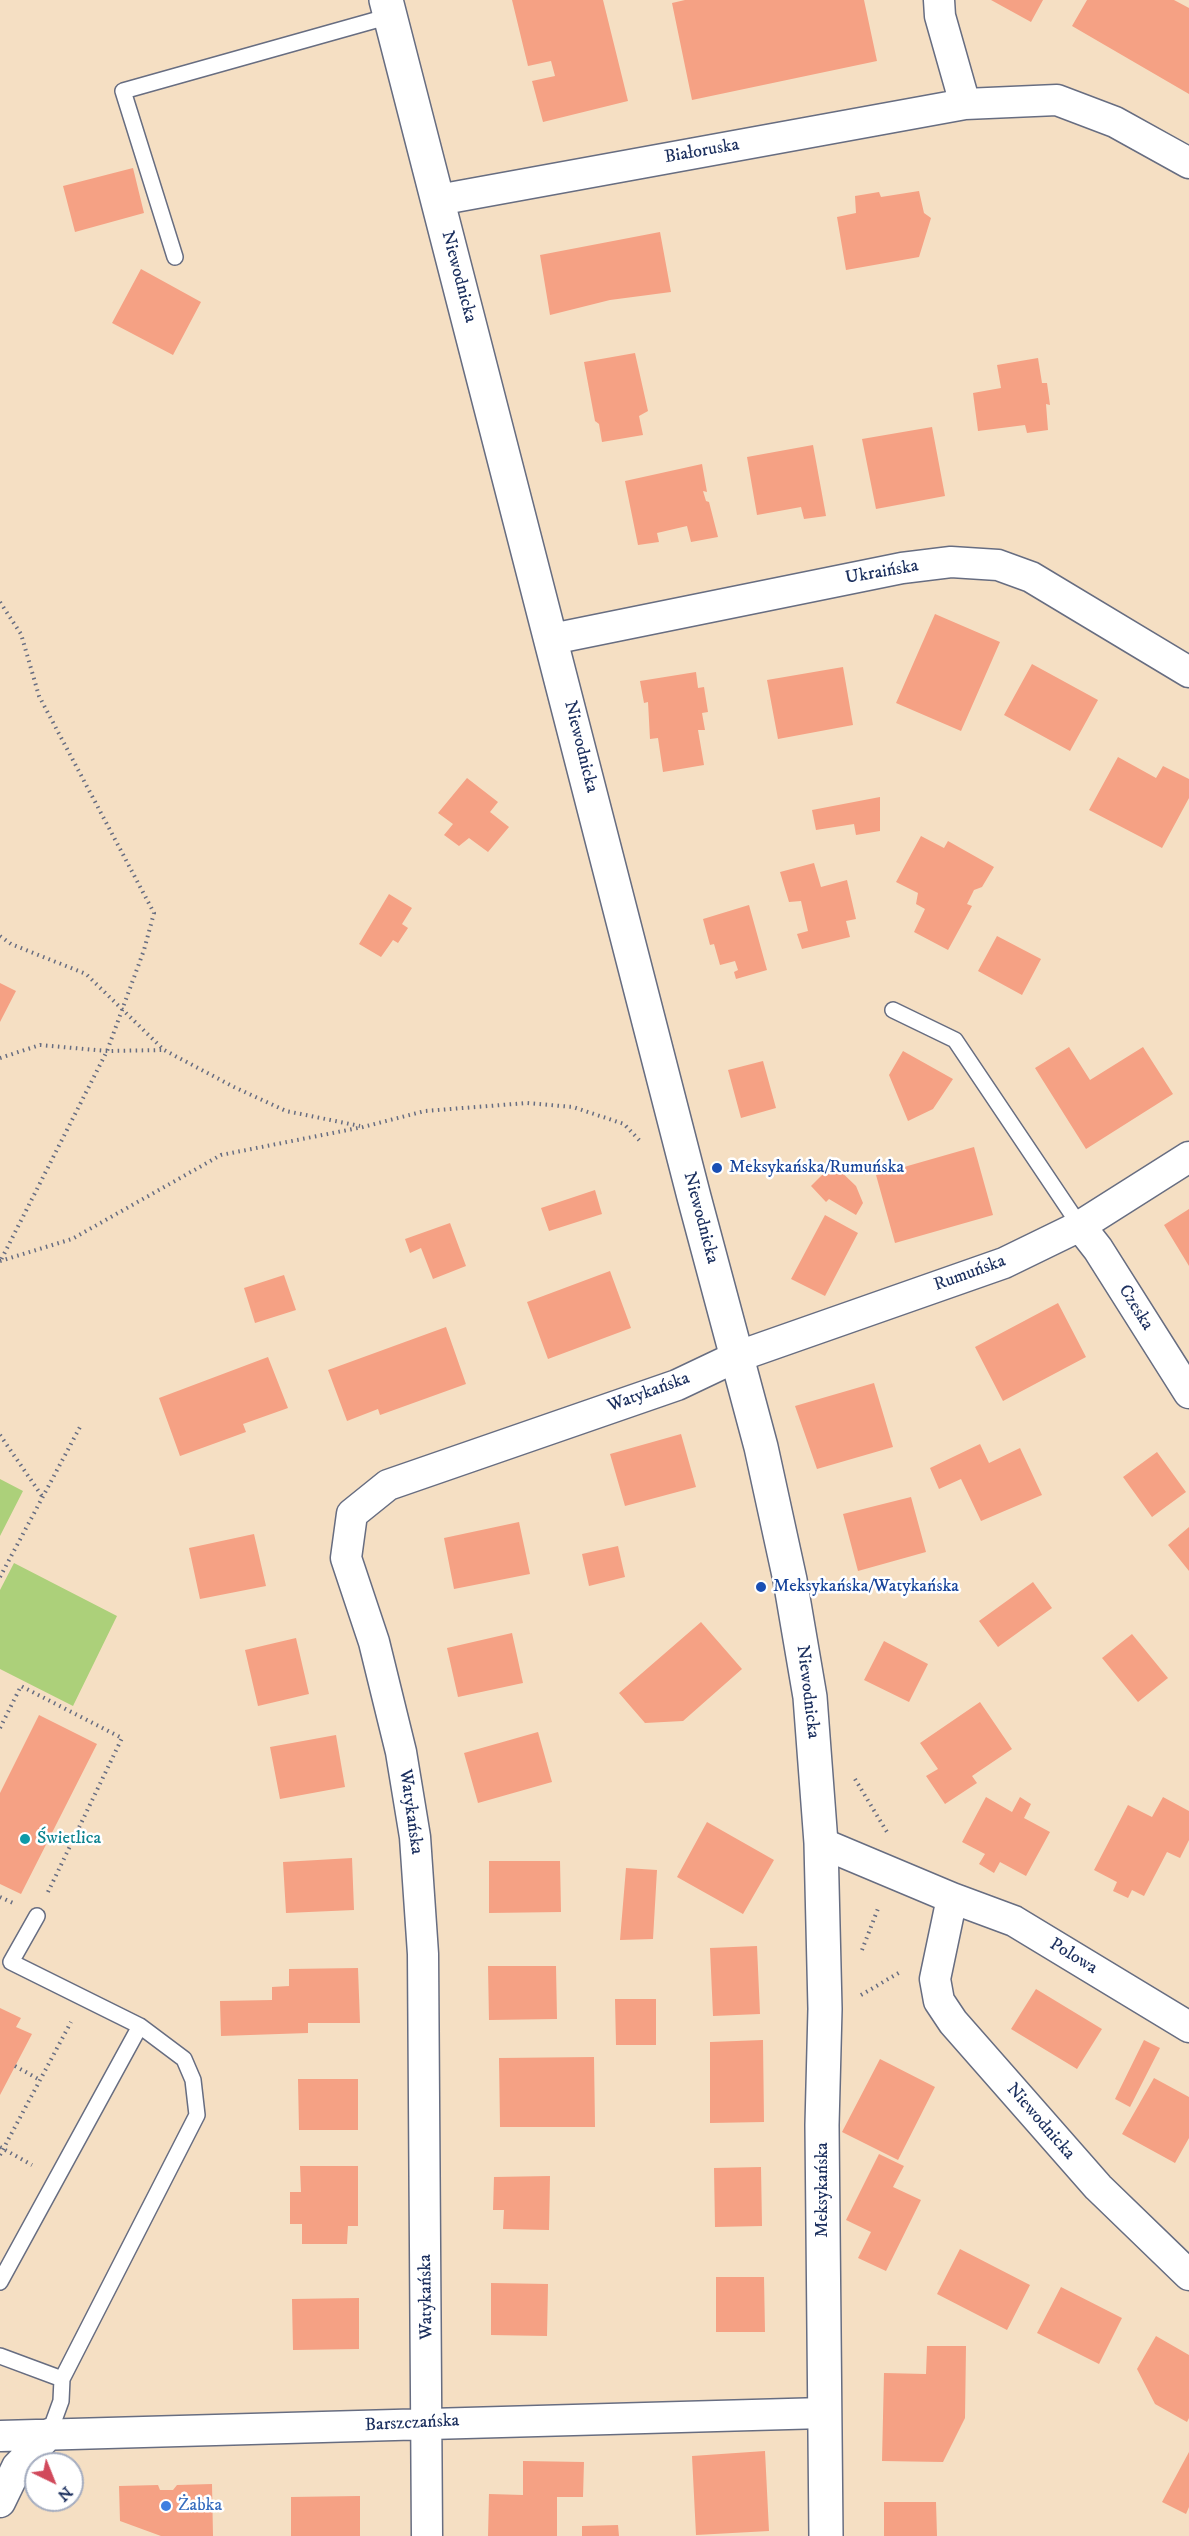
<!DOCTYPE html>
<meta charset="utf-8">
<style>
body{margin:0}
#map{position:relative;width:1189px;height:2536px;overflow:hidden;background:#f5dfc3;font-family:"IM FELL DW Pica",serif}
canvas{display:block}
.north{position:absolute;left:24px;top:2452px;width:60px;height:60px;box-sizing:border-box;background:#fff;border:2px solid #a4acbf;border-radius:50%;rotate:137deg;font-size:16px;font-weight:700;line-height:24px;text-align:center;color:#1b2f5e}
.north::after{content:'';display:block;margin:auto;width:21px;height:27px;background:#d1495b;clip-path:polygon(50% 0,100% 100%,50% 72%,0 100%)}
</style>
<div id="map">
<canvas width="1189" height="2536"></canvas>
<div class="north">N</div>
</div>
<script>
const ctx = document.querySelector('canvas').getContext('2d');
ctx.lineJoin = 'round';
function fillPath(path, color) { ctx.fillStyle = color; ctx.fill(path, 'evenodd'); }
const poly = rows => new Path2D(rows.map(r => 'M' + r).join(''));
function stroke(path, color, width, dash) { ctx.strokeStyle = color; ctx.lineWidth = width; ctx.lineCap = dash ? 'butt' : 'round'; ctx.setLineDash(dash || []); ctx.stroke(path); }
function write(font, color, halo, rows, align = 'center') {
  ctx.font = font + ' "IM FELL DW Pica",serif'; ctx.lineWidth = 5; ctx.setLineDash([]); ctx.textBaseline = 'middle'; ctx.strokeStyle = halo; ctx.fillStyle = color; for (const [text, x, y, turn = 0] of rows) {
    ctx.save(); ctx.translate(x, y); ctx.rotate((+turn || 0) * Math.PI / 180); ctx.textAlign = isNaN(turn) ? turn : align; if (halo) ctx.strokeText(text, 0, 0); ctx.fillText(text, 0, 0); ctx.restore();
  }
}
const green = poly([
 [0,1479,23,1491,0,1536],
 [14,1563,117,1616,73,1706,0,1669,0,1590]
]);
const building = poly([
 [512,0,603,0,628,101,543,122,532,81,555,76,551,61,528,66],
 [685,0,864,0,877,61,692,100,672,3],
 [991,0,1043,0,1031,22],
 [1087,0,1174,0,1189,8,1189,94,1072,26],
 [133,168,144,213,75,232,63,186],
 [919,191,924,213,931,218,919,257,846,270,837,217,856,213,855,196,879,192,881,197],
 [660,232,671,292,610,300,550,315,540,255],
 [141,269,201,302,173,355,112,323],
 [635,353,648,411,639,416,643,435,602,442,599,424,595,421,584,362],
 [1038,358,1042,383,1047,383,1050,405,1046,404,1048,430,1027,433,1025,425,978,431,973,393,1001,388,997,365],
 [932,427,945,496,876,509,862,439],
 [813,445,826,516,804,519,801,507,757,515,747,457],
 [702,464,707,492,703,491,706,501,709,502,718,537,691,542,687,526,657,533,659,542,638,545,625,481],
 [935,614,1000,642,961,731,896,703],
 [1032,664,1098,700,1070,751,1004,715],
 [843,667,853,725,778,739,767,680],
 [696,672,698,688,704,687,708,712,702,713,705,730,698,730,704,765,663,772,658,738,650,739,648,702,644,703,640,681],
 [1118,757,1156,778,1163,766,1189,779,1189,798,1162,848,1089,810],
 [467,778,498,802,490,812,509,827,488,852,469,838,459,846,444,835,453,824,438,813],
 [880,797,880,831,856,835,854,824,816,830,812,810],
 [921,836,944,848,948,841,994,867,982,887,974,890,967,904,972,906,948,950,914,932,925,909,916,904,918,893,896,882],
 [814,863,821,887,847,880,856,919,846,921,850,937,802,949,797,934,808,931,801,901,789,902,780,872],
 [389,894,412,908,402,924,408,928,398,943,393,940,381,957,359,944],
 [749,905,767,970,736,979,734,972,738,970,735,961,720,965,714,944,710,945,703,919],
 [997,936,1041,959,1022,995,978,971],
 [0,983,16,991,0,1022],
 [1069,1047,1090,1080,1143,1047,1173,1094,1086,1149,1035,1068],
 [903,1051,953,1079,933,1109,908,1121,889,1075],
 [763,1061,776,1108,741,1118,728,1070],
 [974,1147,993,1215,895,1243,876,1175],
 [833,1164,856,1186,863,1203,856,1215,829,1199,826,1202,811,1186],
 [595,1190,602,1214,549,1231,541,1208],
 [1189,1209,1189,1266,1164,1225],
 [825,1215,858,1233,825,1296,791,1279],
 [450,1223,466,1266,433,1279,421,1248,410,1253,405,1239],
 [610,1271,631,1328,548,1359,527,1302],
 [284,1275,296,1310,255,1323,244,1288],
 [1058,1303,1086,1357,1003,1401,975,1347],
 [446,1327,466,1384,380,1415,378,1409,347,1421,328,1370],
 [268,1357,288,1408,243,1424,246,1432,180,1456,159,1398],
 [874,1383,893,1447,817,1469,795,1406],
 [681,1434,696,1487,625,1506,610,1454],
 [980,1444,989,1463,1020,1448,1042,1495,981,1521,961,1479,939,1489,930,1468],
 [1157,1452,1186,1492,1152,1517,1123,1477],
 [911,1497,926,1552,858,1571,843,1514],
 [519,1522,530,1574,454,1589,444,1538],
 [1189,1527,1189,1571,1168,1545],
 [254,1534,266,1586,200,1599,189,1548],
 [618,1546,625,1577,589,1586,582,1554],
 [1033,1582,1052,1608,998,1647,979,1621],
 [701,1622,742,1669,683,1721,645,1723,619,1693],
 [512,1633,523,1683,458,1697,447,1648],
 [1132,1634,1168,1678,1138,1702,1102,1658],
 [296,1638,309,1694,258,1706,245,1650],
 [884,1641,928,1664,909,1702,864,1680],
 [980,1702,1012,1749,972,1776,977,1783,945,1804,926,1776,938,1769,920,1743],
 [39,1715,97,1744,21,1894,0,1884,0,1793],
 [538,1732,552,1782,478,1803,464,1753],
 [336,1735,345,1787,280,1799,270,1747],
 [986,1797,1012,1812,1020,1797,1031,1804,1024,1818,1050,1832,1026,1876,1000,1862,994,1873,979,1864,985,1854,962,1842],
 [1163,1797,1189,1811,1189,1840,1180,1858,1167,1852,1144,1896,1132,1890,1128,1898,1113,1891,1117,1882,1094,1870,1128,1805,1152,1817],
 [707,1822,774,1860,743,1914,677,1877],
 [352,1858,354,1910,286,1913,283,1862],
 [489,1861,560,1861,561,1912,489,1913],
 [626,1868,657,1870,653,1939,620,1940],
 [757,1946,760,2014,713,2016,710,1948],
 [488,1966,556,1966,557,2019,489,2020],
 [358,1968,360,2023,308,2023,308,2033,221,2036,220,2001,272,2000,272,1987,289,1986,289,1969],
 [1036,1989,1102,2029,1077,2069,1011,2029],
 [615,1999,656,1999,656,2045,616,2045],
 [0,2008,21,2018,16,2027,32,2034,0,2095],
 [763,2040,764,2122,710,2123,710,2042],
 [1144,2040,1160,2048,1130,2107,1115,2099],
 [594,2057,595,2127,500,2127,499,2058],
 [880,2059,935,2087,898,2160,842,2132],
 [1154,2078,1189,2097,1189,2138,1175,2163,1122,2134],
 [298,2079,358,2079,358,2130,299,2130],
 [879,2154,904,2166,893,2187,921,2200,886,2271,858,2258,871,2232,846,2220],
 [300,2166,358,2166,358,2226,348,2226,347,2244,302,2244,302,2224,290,2224,290,2192,301,2192],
 [761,2167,762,2226,715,2227,714,2168],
 [550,2176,549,2230,503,2229,504,2210,493,2210,494,2177],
 [960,2249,1030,2285,1007,2330,937,2294],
 [716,2277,764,2277,765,2332,716,2332],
 [491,2283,548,2284,547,2336,491,2335],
 [1061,2287,1122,2318,1099,2364,1037,2333],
 [359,2298,359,2349,293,2350,292,2299],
 [1156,2336,1189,2355,1189,2418,1187,2422,1155,2404,1137,2369],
 [927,2346,966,2346,965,2418,943,2462,882,2461,884,2373,926,2374],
 [765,2451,769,2531,696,2535,692,2456],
 [1189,2452,1189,2507,1186,2514,1162,2502],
 [523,2461,584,2462,583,2497,557,2497,557,2536,488,2536,489,2494,523,2495],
 [212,2484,213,2536,161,2536,120,2521,119,2486,158,2485,160,2490,173,2490,177,2485],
 [360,2496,360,2536,291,2536,291,2497],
 [884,2502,936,2502,937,2536,884,2536],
 [618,2525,619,2536,582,2536,582,2526]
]);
const path = poly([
 [0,602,21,634,39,696,154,913,144,950,107,1051,1,1260],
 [0,936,11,944,86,974,164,1050,234,1087,286,1111,360,1126],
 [0,1058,40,1045,107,1051,163,1050],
 [0,1261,72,1239,221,1155,363,1127,425,1111,527,1103,573,1107,624,1124,641,1142],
 [0,1435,42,1496],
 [0,1577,80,1427],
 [0,1728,21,1686,122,1738,48,1892],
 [855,1779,887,1832],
 [0,1897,13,1903],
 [862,1950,879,1906],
 [861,1995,902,1971],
 [15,2066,40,2080],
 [0,2147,32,2165],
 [0,2155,71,2022]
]);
const lane = poly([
 [175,257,123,91,390,16],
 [893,1010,955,1040,1080,1226],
 [37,1916,11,1962,140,2026],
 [0,2282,140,2026,184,2059,193,2080,197,2115,62,2379,61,2401,49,2434],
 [0,2356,62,2379]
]);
const street = poly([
 [939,0,940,16,965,104],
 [438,200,965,104,1057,100,1115,122,1189,163],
 [552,639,902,568,951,562,998,565,1031,577,1189,672],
 [1080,1226,1098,1249,1189,1393],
 [821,1843,952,1898,935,1979,939,2001,953,2022,1098,2187,1189,2275],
 [952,1898,1014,1921,1189,2027],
 [0,2436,824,2413],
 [0,2502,17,2467,49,2434],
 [427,2536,423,1954,415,1837,401,1752,374,1642,346,1558,352,1514,388,1485,677,1385,736,1357,1004,1263,1080,1226,1189,1157]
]);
const secondary = poly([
 [386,0,694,1197,761,1447,790,1580,810,1697,821,1843,825,2009,822,2125,826,2536]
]);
const markers = [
 [717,1168,6,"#1a4fb4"],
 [761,1587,6,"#1a4fb4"],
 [25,1839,6,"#0f9aa8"],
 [166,2506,6,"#3f7fe0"]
];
const streetNames = [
 ["Białoruska",702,152,-10],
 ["Niewodnicka",458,277,75],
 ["Ukraińska",882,573,-10],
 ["Niewodnicka",580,747,76],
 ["Niewodnicka",700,1218,75],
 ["Rumuńska",970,1274,-20],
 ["Czeska",1135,1308,58],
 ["Watykańska",649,1393,-20],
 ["Niewodnicka",807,1692,83],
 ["Watykańska",410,1812,82],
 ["Polowa",1073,1957,31],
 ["Niewodnicka",1040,2122,49],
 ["Meksykańska",823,2190,-90],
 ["Watykańska",427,2297,-91],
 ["Barszczańska",412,2424,-3]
];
const transitNames = [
 ["Meksykańska/Rumuńska",729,1168],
 ["Meksykańska/Watykańska",773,1587]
];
const cultureNames = [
 ["Świetlica",37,1839]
];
const shopNames = [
 ["Żabka",178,2506]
];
fillPath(green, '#acd07a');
fillPath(building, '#f5a184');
stroke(lane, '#676d81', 18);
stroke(street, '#676d81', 33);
stroke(secondary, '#676d81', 36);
stroke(path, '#676d81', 4, [1.5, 4.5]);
stroke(lane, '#fff', 15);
stroke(street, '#fff', 30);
stroke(secondary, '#fff', 33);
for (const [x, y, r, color] of markers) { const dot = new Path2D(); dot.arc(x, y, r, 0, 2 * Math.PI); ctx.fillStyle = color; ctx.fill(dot); stroke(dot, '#fff', 2); }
write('18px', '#1b2f5e', '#fff', streetNames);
write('18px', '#164399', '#fff', transitNames, 'left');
write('18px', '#0d838f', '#fff', cultureNames, 'left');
write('18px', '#366cbe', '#fff', shopNames, 'left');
</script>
